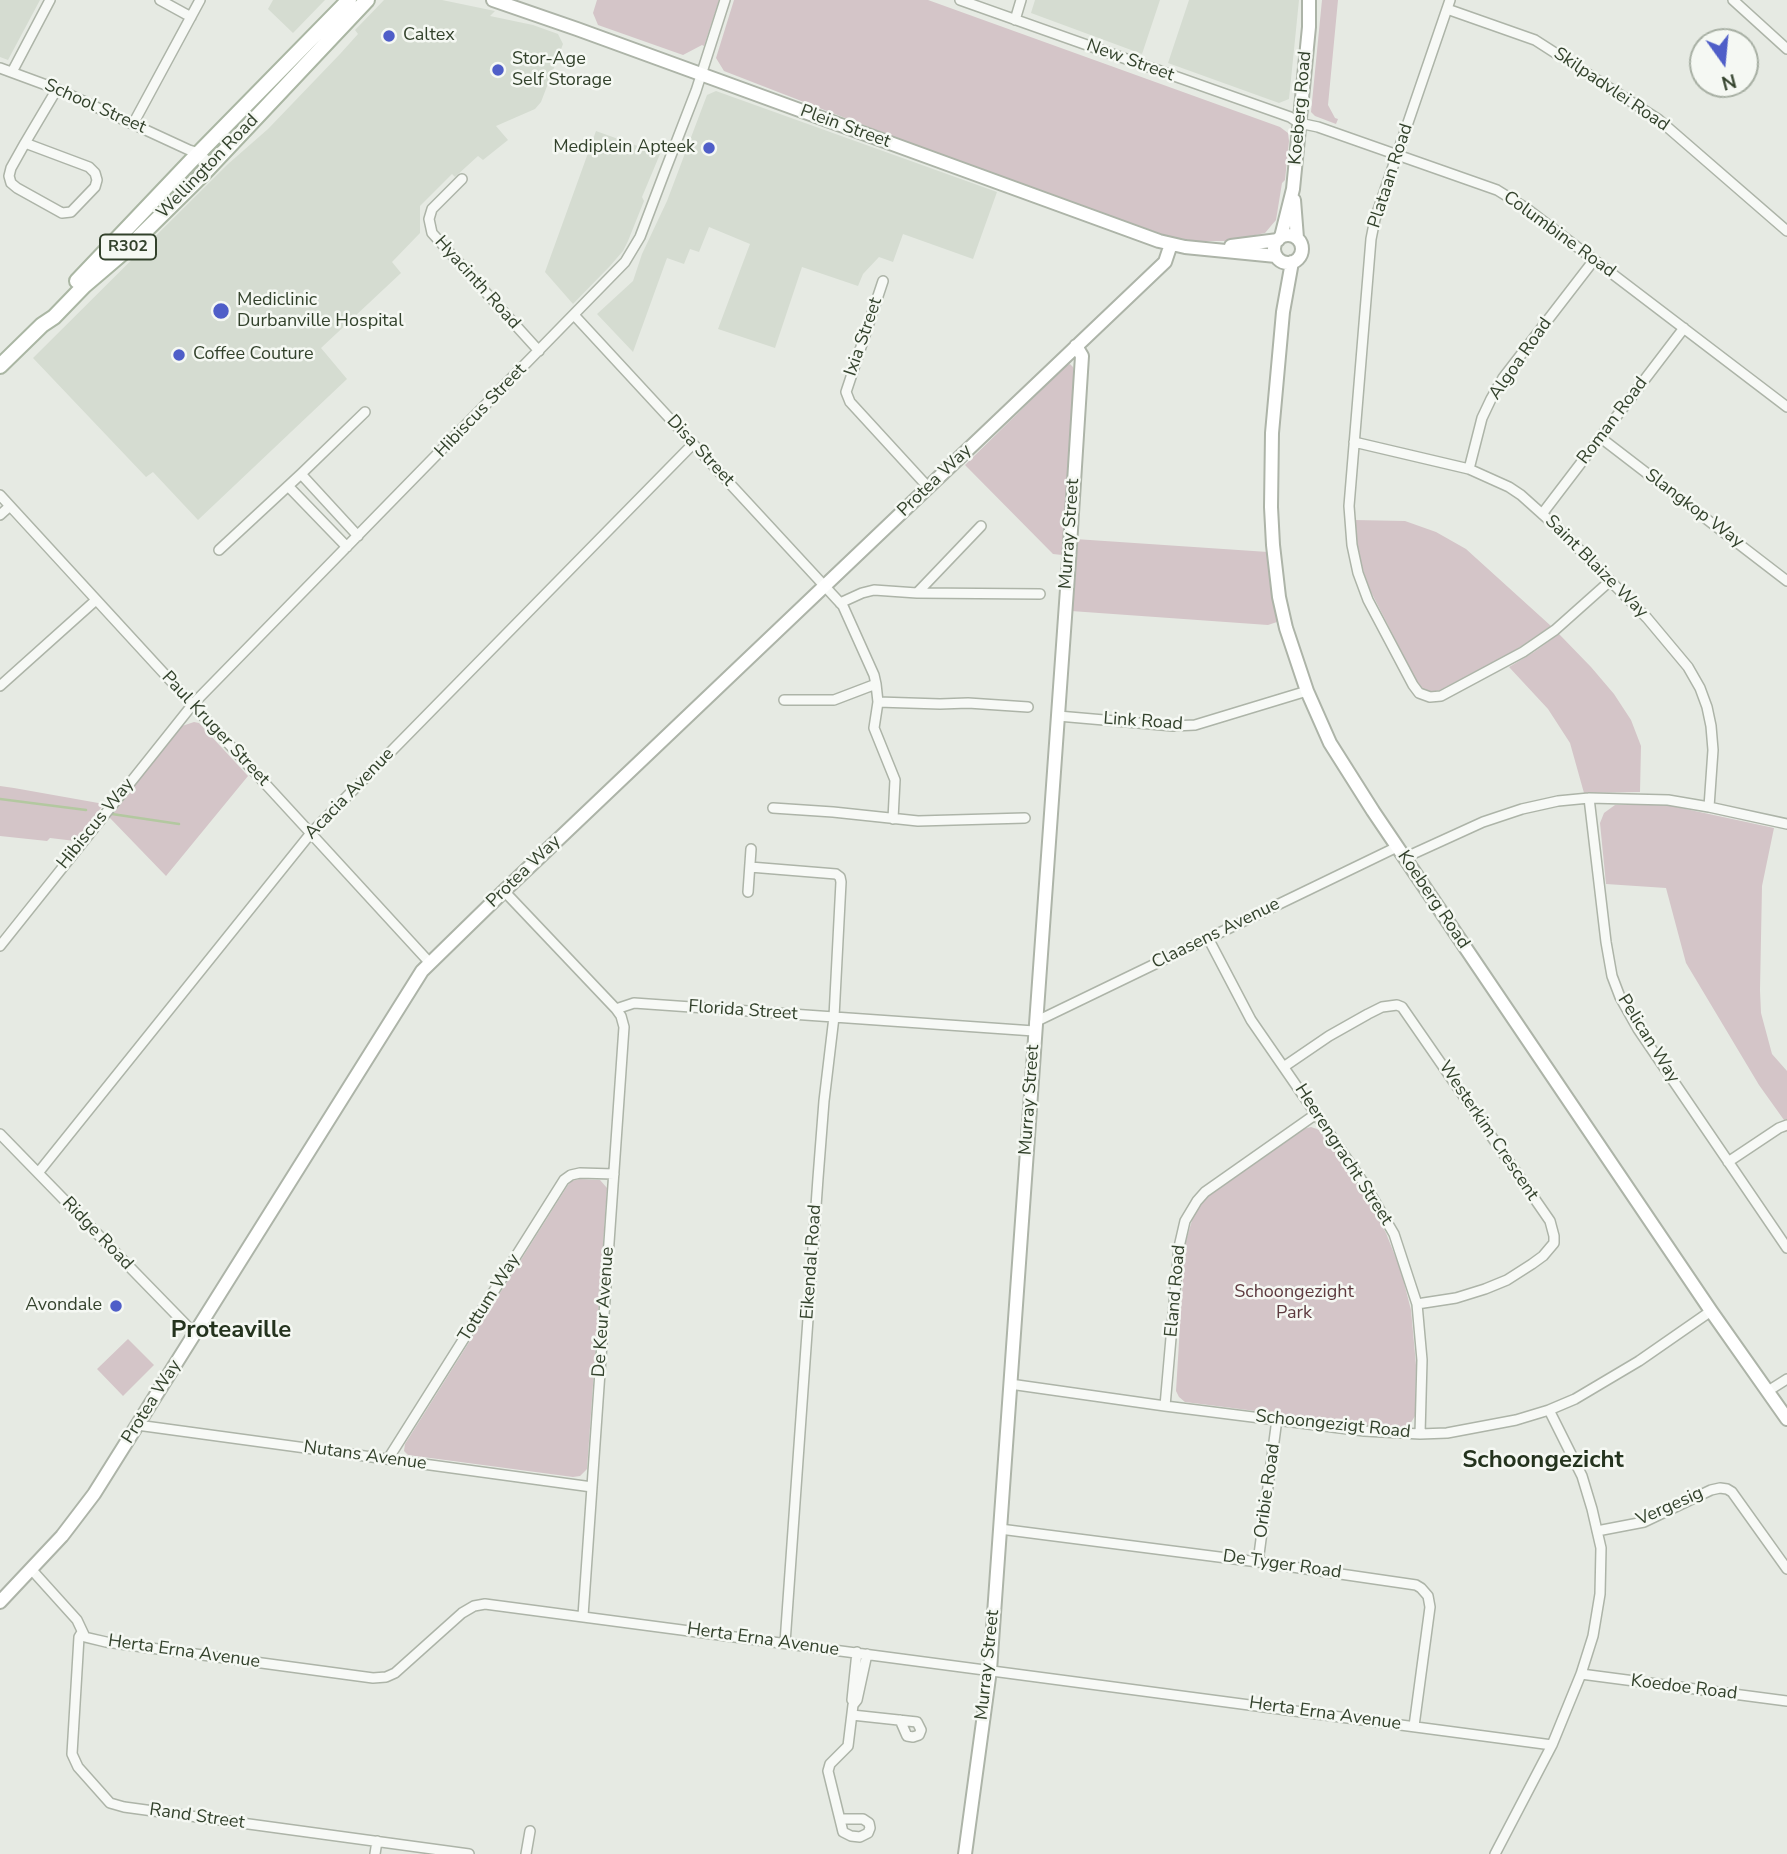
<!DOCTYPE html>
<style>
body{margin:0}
#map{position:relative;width:1787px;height:1854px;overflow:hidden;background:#e6eae3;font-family:"Nunito Sans",sans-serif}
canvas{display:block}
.north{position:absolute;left:1689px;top:28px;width:70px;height:70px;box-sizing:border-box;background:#f5f8f3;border:2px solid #a7afa3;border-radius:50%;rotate:165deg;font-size:19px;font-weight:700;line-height:28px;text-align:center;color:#33422c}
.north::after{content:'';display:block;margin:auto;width:24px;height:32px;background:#4f5ec8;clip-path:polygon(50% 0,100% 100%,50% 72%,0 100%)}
</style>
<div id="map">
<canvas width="1787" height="1854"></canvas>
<div class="north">N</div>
</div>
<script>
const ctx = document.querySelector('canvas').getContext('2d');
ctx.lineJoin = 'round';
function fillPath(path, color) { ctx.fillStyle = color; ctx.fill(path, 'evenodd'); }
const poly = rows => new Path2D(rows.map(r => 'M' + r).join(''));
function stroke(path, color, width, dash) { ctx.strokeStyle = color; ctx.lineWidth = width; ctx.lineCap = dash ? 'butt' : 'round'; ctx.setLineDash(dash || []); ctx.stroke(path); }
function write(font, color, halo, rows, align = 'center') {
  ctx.font = font + ' "Nunito Sans",sans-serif'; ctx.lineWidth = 5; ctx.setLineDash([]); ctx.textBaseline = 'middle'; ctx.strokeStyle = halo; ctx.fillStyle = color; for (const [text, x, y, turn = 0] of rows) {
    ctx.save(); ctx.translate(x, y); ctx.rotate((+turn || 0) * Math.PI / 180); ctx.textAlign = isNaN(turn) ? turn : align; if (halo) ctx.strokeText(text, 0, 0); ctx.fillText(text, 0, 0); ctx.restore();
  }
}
const built = poly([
 [0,0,40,0,8,60,0,57],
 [273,0,325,0,293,33,268,9],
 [384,0,442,0,495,11,490,16,533,25,558,34,563,44,541,102,535,109,496,126,508,140,483,160,478,156,455,177,452,174,420,206,420,233,392,262,401,273,321,348,347,379,198,520,153,472,146,477,33,358,228,164,268,129,340,54,358,34,355,30],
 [1035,0,1160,0,1142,54,1031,13],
 [1189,0,1299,0,1289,99,1279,103,1168,63],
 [716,91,997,192,973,259,903,234,893,262,879,257,863,274,858,286,802,267,775,348,718,329,750,244,709,227,699,252,690,249,684,264,667,258,633,352,597,314,633,281,642,254,667,201,707,95],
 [596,131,660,154,642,197,644,201,628,241,623,251,610,266,573,304,545,272]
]);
const green = poly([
 [597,0,719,0,704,46,702,45,683,55,598,25,593,13],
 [734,0,928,0,1280,127,1288,133,1289,141,1285,180,1282,183,1276,220,1265,233,1228,241,1195,241,1167,236,938,154,724,71,716,58],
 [1322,0,1338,0,1328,105,1335,118,1338,119,1336,124,1315,116,1311,112],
 [1070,364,1073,367,1075,379,1062,555,1053,554,965,465,1066,366],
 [1354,520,1405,521,1436,532,1466,549,1551,626,1514,651,1440,690,1431,692,1423,689,1417,682,1368,586,1357,549],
 [1075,539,1268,552,1279,619,1277,622,1268,625,1071,611],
 [1559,634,1591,667,1614,694,1631,720,1641,746,1640,792,1584,793,1570,743,1548,709,1509,667,1534,652],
 [194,722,199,723,248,776,166,876,109,817,182,726],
 [0,786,14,788,104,804,75,841,50,838,47,841,0,836],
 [1615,805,1667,805,1774,828,1762,886,1760,990,1761,1013,1772,1054,1787,1071,1787,1119,1784,1120,1759,1085,1686,963,1666,888,1606,884,1600,823,1604,813],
 [1311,1127,1317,1129,1323,1133,1366,1197,1386,1233,1401,1271,1411,1310,1416,1365,1415,1416,1410,1424,1403,1427,1374,1426,1185,1402,1179,1397,1176,1391,1185,1244,1193,1217,1198,1208,1212,1192,1303,1129],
 [579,1179,600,1180,607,1188,587,1469,580,1476,573,1477,408,1455,404,1451,405,1444,568,1185,572,1181],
 [128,1339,154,1365,123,1396,97,1369]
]);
const stream = poly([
 [0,799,86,810],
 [112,814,179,824]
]);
const street = poly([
 [160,0,191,17],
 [960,0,1290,117,1299,123,1318,127,1497,190,1526,208,1787,407],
 [1450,0,1375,219,1371,239,1349,506,1352,545,1358,573,1368,600,1413,685,1419,693,1430,697,1441,696,1523,652,1555,630,1610,581],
 [1733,0,1787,49],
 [1447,9,1535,40,1658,119,1787,231],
 [1015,20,1021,0],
 [0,68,57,89,189,150,199,153,211,165],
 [12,72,50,0],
 [133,124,200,0],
 [25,143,89,167,95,173,97,180,95,187,71,212,62,213,17,188,11,183,9,176,11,168,25,143,57,89],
 [462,179,432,209,429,219,432,233,539,351],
 [883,281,846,392,850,402,928,487],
 [574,315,843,606,874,675,876,684,878,702,874,728,895,780,893,819],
 [1601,438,1787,581],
 [1354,442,1469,469,1509,487,1521,495,1560,530,1647,618,1688,667,1700,688,1707,707,1711,726,1713,750,1709,807],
 [1469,469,1482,418,1491,399,1503,378,1594,260],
 [301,474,358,536],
 [288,486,347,547],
 [0,495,430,963],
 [1542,514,1684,328],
 [0,515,10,506],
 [219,550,301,474,365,412],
 [917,593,981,526],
 [840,603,862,593,874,590,917,593,1040,594],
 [0,686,96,600],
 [784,700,834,700,876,684],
 [878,702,940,704,968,703,1028,707],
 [1058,716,1173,726,1195,725,1307,691],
 [1589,798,1606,942,1612,976,1620,997,1638,1029,1787,1248],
 [773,808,833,812,918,821,1025,818],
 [1404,858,1483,822,1522,809,1558,801,1589,798,1668,800,1709,807,1787,824],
 [750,867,836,874,840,877,841,882,834,1017,824,1101,818,1178,785,1643],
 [504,891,616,1009,621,1016,624,1027,583,1616],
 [748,892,751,849],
 [1208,938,1251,1020,1367,1188,1394,1234,1417,1304,1422,1360,1420,1434],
 [0,946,193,704,625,262,640,237,665,171,696,91,725,0],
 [616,1009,634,1003,1034,1031],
 [1035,1022,1397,847],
 [1285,1066,1329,1036,1368,1014,1382,1007,1397,1005,1402,1007,1550,1221,1554,1236,1554,1243,1543,1256,1532,1264,1507,1280,1485,1289,1456,1298,1417,1304],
 [0,1134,194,1333],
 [1728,1162,1779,1128,1787,1125],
 [38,1173,311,833,693,444],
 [1010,1384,1165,1406,1364,1431,1420,1434,1447,1433,1516,1420,1549,1410,1575,1399,1639,1361,1711,1311],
 [1768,1391,1787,1379],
 [1165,1406,1179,1247,1185,1221,1197,1201,1205,1192,1316,1114],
 [137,1425,592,1487],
 [388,1459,564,1180,571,1175,580,1173,614,1174],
 [1000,1529,1258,1562,1416,1585,1421,1588,1428,1596,1430,1607,1414,1726],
 [1597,1531,1644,1522,1711,1490,1720,1488,1727,1489,1732,1492,1787,1569],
 [1258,1562,1277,1419],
 [31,1569,77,1620,85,1637,89,1638,106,1642,373,1678,386,1677,395,1673,462,1613,474,1606,485,1604,1552,1745],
 [82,1632,79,1637,72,1754,78,1767,110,1803,124,1807,469,1854],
 [1581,1674,1787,1701],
 [852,1700,857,1652],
 [852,1715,917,1722,921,1730,919,1735,913,1737,907,1736,900,1720],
 [840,1819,863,1819,869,1823,870,1828,868,1833,860,1837,851,1836,843,1832,828,1771,830,1764,848,1746,853,1705,857,1700,867,1654],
 [375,1854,377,1841],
 [526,1854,530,1831],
 [1495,1854,1552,1745,1581,1674,1593,1636,1600,1594,1601,1548,1592,1509,1582,1476,1549,1410]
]);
const secondary = poly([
 [493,0,577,29,1159,241,1185,247,1276,256],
 [1294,200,1297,238],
 '1274 249a14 14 0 1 1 28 0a14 14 0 1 1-28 0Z',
 [1281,237,1293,189,1309,27,1309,0],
 [1231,246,1278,240],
 [1292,262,1283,312,1272,433,1271,507,1273,545,1279,597,1286,628,1307,691,1330,743,1373,811,1711,1311,1787,1419],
 [0,1602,62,1536,94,1494,422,971,504,891,1165,262,1171,244],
 [965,1854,990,1670,1069,561,1082,356,1076,346]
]);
const primary = poly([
 [77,281,191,161,349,0],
 [0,366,42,325,54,317,84,286,125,251,203,174,367,0]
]);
const markers = [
 [389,36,7,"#4f5ec8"],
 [498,70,7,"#4f5ec8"],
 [709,148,7,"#4f5ec8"],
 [221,311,9,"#4f5ec8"],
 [179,355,7,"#4f5ec8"],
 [116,1306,7,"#4f5ec8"]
];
const shields = [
 [128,247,56]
];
const shieldNames = [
 ["R302",128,247]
];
const poiNames = [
 ["Caltex",403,36],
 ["Stor-Age",512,60],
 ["Self Storage",512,81],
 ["Mediplein Apteek",695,148,"right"],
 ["Mediclinic",237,301],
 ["Durbanville Hospital",237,322],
 ["Coffee Couture",193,355],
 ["Avondale",102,1306,"right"]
];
const streetNames = [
 ["New Street",1130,61,20],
 ["Skilpadvlei Road",1611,90,34],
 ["School Street",95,107,24],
 ["Koeberg Road",1301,108,-85],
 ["Plein Street",845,127,20],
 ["Wellington Road",208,167,-46],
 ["Plataan Road",1391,176,-72],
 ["Columbine Road",1559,235,36],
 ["Hyacinth Road",477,283,48],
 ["Ixia Street",864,337,-71],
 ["Algoa Road",1521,359,-55],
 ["Hibiscus Street",481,411,-46],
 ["Roman Road",1613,421,-53],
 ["Disa Street",700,451,47],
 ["Protea Way",935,481,-44],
 ["Slangkop Way",1694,509,37],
 ["Murray Street",1070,534,-86],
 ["Saint Blaize Way",1596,567,45],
 ["Link Road",1143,722,4],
 ["Paul Kruger Street",215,729,47],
 ["Acacia Avenue",350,794,-46],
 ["Hibiscus Way",96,824,-51],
 ["Protea Way",524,872,-44],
 ["Koeberg Road",1433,900,56],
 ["Claasens Avenue",1216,934,-26],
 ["Florida Street",743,1011,4],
 ["Pelican Way",1648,1039,58],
 ["Murray Street",1030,1100,-86],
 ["Westerkim Crescent",1488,1131,56],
 ["Heerengracht Street",1343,1155,57],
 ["Ridge Road",97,1234,46],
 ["Eikendal Road",812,1262,-86],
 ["Eland Road",1176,1291,-85],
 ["Tottum Way",490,1298,-58],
 ["De Keur Avenue",604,1312,-86],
 ["Protea Way",152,1402,-58],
 ["Schoongezigt Road",1333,1425,6],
 ["Nutans Avenue",365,1456,8],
 ["Oribie Road",1268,1491,-82],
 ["Vergesig",1670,1507,-24],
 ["De Tyger Road",1282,1565,8],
 ["Herta Erna Avenue",763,1640,8],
 ["Herta Erna Avenue",184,1652,8],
 ["Murray Street",988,1665,-84],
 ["Koedoe Road",1684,1688,7],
 ["Herta Erna Avenue",1325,1714,8],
 ["Rand Street",197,1817,8]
];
const parkNames = [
 ["Schoongezight",1294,1293],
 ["Park",1294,1314]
];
const districtNames = [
 ["Proteaville",231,1331],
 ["Schoongezicht",1543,1461]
];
fillPath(built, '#d5dcd1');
fillPath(green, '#d4c5c8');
stroke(stream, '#b3c8a0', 2.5);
stroke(street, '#adb4a8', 12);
stroke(secondary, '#adb4a8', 16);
stroke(primary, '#aab6a3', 18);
stroke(street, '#f7f9f6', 9);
stroke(secondary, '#fff', 12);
stroke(primary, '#fff', 14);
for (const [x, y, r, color] of markers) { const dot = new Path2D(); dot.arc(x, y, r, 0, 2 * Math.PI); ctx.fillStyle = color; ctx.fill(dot); stroke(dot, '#f5f8f3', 2.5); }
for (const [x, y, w] of shields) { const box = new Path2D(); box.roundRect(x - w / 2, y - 12.5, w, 25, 5); ctx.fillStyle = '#f5f8f3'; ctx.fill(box); stroke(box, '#33422c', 2); }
write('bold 16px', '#33422c', null, shieldNames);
write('18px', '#33422c', '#f5f8f3', poiNames, 'left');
write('18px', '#33422c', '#f5f8f3', streetNames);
write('18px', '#5d3a3f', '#f5f8f3', parkNames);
write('bold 24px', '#24331e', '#f5f8f3', districtNames);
</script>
